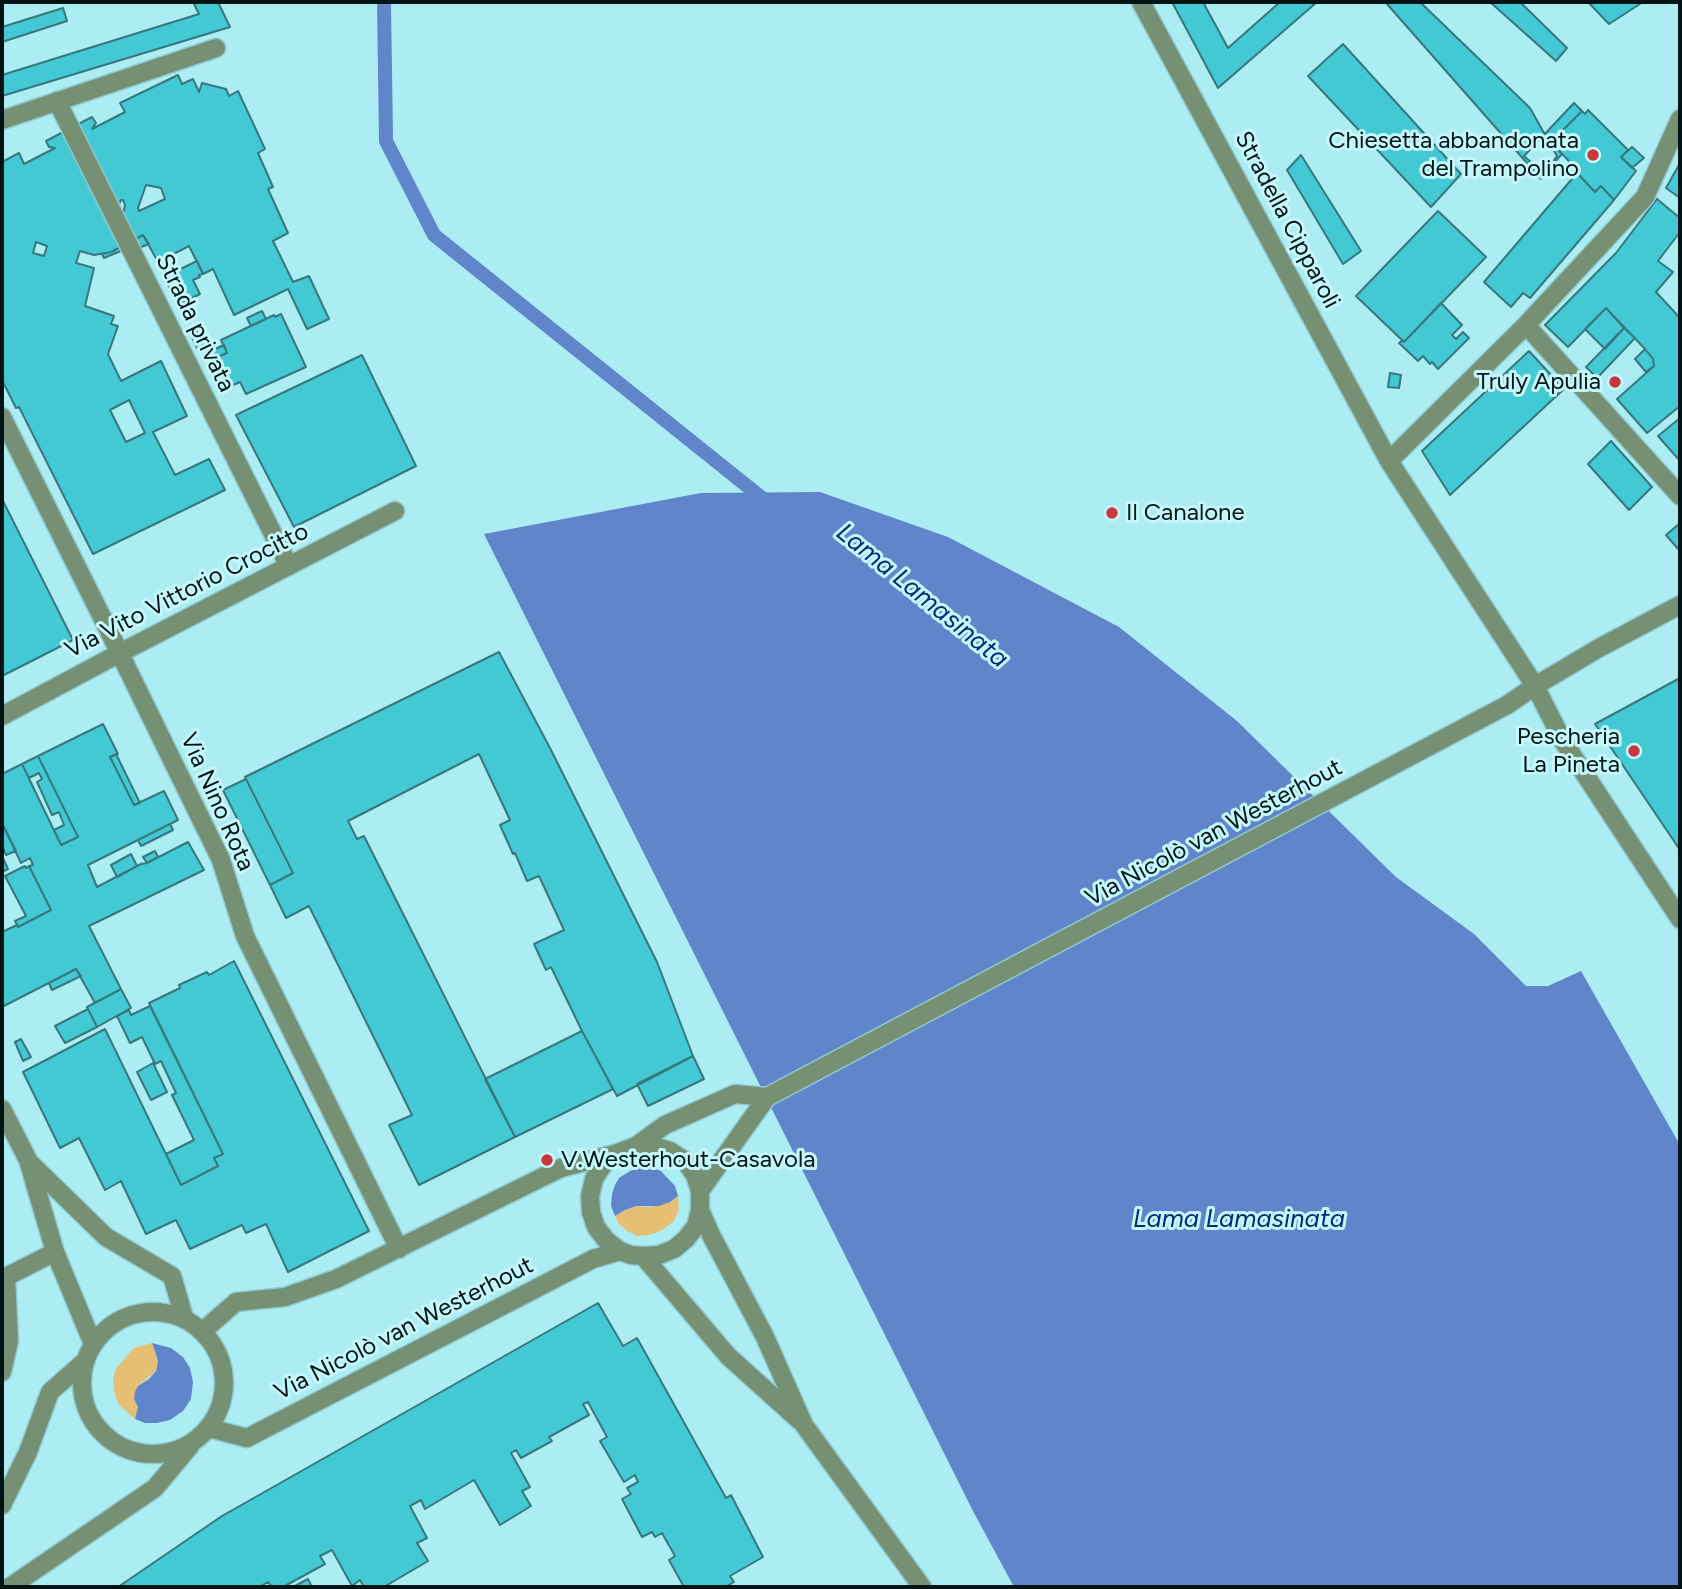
<!DOCTYPE html>
<meta charset="utf-8">
<style>
body{margin:0}
#map{position:relative;width:1682px;height:1589px;overflow:hidden;background:#acedf3;font-family:Figtree,sans-serif}
canvas{display:block}
.frame{position:absolute;inset:0;border:4px solid #001416;pointer-events:none}
</style>
<div id="map">
<canvas width="1682" height="1589"></canvas>
<div class="frame"></div>
</div>
<script>
const ctx = document.querySelector('canvas').getContext('2d');
ctx.lineJoin = 'round';
function fillPath(path, color) { ctx.fillStyle = color; ctx.fill(path, 'evenodd'); }
const poly = rows => new Path2D(rows.map(r => 'M' + r).join(''));
function stroke(path, color, width, dash) { ctx.strokeStyle = color; ctx.lineWidth = width; ctx.lineCap = dash ? 'butt' : 'round'; ctx.setLineDash(dash || []); ctx.stroke(path); }
function write(font, color, halo, rows, align = 'center') {
  ctx.font = font + ' Figtree,sans-serif'; ctx.lineWidth = 6; ctx.setLineDash([]); ctx.textBaseline = 'middle'; ctx.strokeStyle = halo; ctx.fillStyle = color; for (const [text, x, y, turn = 0] of rows) {
    ctx.save(); ctx.translate(x, y); ctx.rotate((+turn || 0) * Math.PI / 180); ctx.textAlign = isNaN(turn) ? turn : align; if (halo) ctx.strokeText(text, 0, 0); ctx.fillText(text, 0, 0); ctx.restore();
  }
}
const green = poly([
 [678,1196,679,1209,674,1221,662,1230,649,1235,637,1236,627,1231,619,1224,615,1216,625,1210,636,1206,648,1207,670,1202],
 [152,1343,156,1354,158,1362,156,1371,138,1386,134,1399,138,1407,135,1419,119,1405,114,1392,113,1380,116,1368,134,1348]
]);
const water = poly([
 [820,492,948,537,1119,627,1237,721,1396,877,1474,934,1526,986,1548,986,1581,971,1680,1145,1680,1587,1014,1587,974,1513,484,534,701,493],
 [642,1167,651,1167,661,1171,675,1186,678,1196,670,1202,659,1206,636,1206,625,1210,615,1216,611,1206,612,1194,615,1185,619,1178,630,1171],
 [152,1343,171,1348,183,1357,190,1368,193,1382,191,1399,183,1411,170,1420,157,1423,145,1423,135,1419,138,1407,134,1399,135,1392,138,1386,149,1379,156,1371,158,1362,156,1354]
]);
const stream = poly([
 [384,2,386,141,434,235,767,502]
]);
const building = poly([
 [193,2,218,2,230,27,2,96,2,75,199,14,193,2],
 [1172,2,1203,2,1228,48,1280,2,1317,2,1218,88,1172,2],
 [1389,2,1420,2,1530,108,1557,156,1541,179,1387,4,1389,2],
 [1490,2,1520,2,1567,48,1556,61,1490,2],
 [1588,2,1643,2,1609,24,1588,2],
 [63,8,67,21,2,42,2,27,63,8],
 [1343,44,1461,174,1431,207,1308,76,1343,44],
 [178,75,182,84,193,79,199,92,202,83,226,89,229,96,238,91,265,149,258,153,273,187,268,189,288,233,273,241,293,282,309,276,329,319,307,329,288,289,234,315,213,269,203,274,189,246,158,262,143,235,111,252,94,255,80,251,76,263,94,268,85,306,114,316,111,324,118,326,108,354,121,381,161,361,187,416,153,432,175,475,209,459,225,490,93,554,19,407,16,408,2,380,2,162,19,153,24,164,55,148,49,147,46,141,92,117,96,123,92,129,125,112,120,103,178,75],
 [146,185,161,188,165,199,139,211,138,208,146,185],
 [121,200,123,200,125,205,122,220,119,213,106,219,101,208,118,206,121,200],
 [36,242,47,246,44,256,33,253,36,242],
 [129,400,145,433,126,442,110,410,129,400],
 [1574,103,1582,111,1553,140,1555,143,1554,145,1562,154,1544,174,1524,156,1574,103],
 [1588,110,1628,150,1621,157,1636,171,1614,200,1601,186,1595,192,1577,173,1578,171,1554,145,1555,143,1553,140,1582,111,1585,114,1588,110],
 [1632,147,1644,158,1632,168,1621,157,1632,147],
 [1301,155,1361,251,1343,264,1287,170,1301,155],
 [1680,163,1680,198,1666,188,1680,163],
 [1577,173,1595,192,1601,186,1614,200,1530,298,1523,293,1511,307,1484,282,1577,173],
 [1657,199,1680,218,1680,232,1658,261,1673,272,1656,292,1680,318,1680,406,1647,433,1617,399,1654,366,1653,359,1645,349,1606,308,1568,347,1545,325,1616,253,1657,199],
 [1438,211,1486,257,1404,342,1356,296,1438,211],
 [143,235,149,244,136,249,123,250,104,258,102,254,111,252,143,235],
 [197,261,203,274,199,275,200,277,193,280,200,294,178,305,164,277,197,261],
 [1441,303,1462,325,1452,335,1456,339,1463,332,1469,338,1438,369,1432,362,1430,364,1423,356,1418,361,1399,343,1403,340,1404,342,1441,303],
 [1606,308,1624,328,1605,349,1585,329,1606,308],
 [262,311,266,319,251,326,247,318,262,311],
 [281,314,306,367,246,394,240,382,222,390,208,361,227,353,221,340,274,315,275,317,281,314],
 [1624,328,1635,338,1597,378,1586,367,1624,328],
 [196,330,205,349,199,352,190,333,196,330],
 [224,345,227,353,208,361,204,354,224,345],
 [1645,349,1653,359,1654,366,1646,372,1635,359,1645,349],
 [1529,351,1564,389,1450,495,1422,451,1529,351],
 [362,355,416,466,294,527,236,415,362,355],
 [1390,373,1401,375,1399,388,1388,387,1390,373],
 [1680,418,1680,461,1658,436,1680,418],
 [1611,441,1652,487,1629,510,1588,464,1611,441],
 [2,499,73,640,2,676,2,499],
 [1680,523,1680,548,1679,550,1666,535,1680,523],
 [499,652,550,748,657,962,693,1056,617,1096,582,1031,551,967,546,970,534,944,564,930,539,876,527,881,515,853,513,854,500,825,510,820,479,754,348,821,357,839,364,836,515,1137,419,1185,389,1125,412,1115,309,906,286,918,270,885,293,873,245,777,499,652],
 [1680,678,1680,850,1595,724,1680,678],
 [103,724,118,754,110,757,134,805,164,791,178,820,88,865,97,887,141,864,147,863,188,842,204,870,89,926,121,989,95,1003,76,969,2,1007,2,932,17,925,18,927,51,910,29,866,33,865,30,858,21,863,2,823,2,774,22,764,61,845,78,837,38,756,103,724],
 [116,754,140,803,134,805,110,757,116,754],
 [38,756,78,837,61,845,54,830,64,825,59,812,52,815,37,782,42,779,39,773,29,778,22,764,38,756],
 [246,779,293,873,270,885,223,790,246,779],
 [2,823,16,851,6,855,2,846,2,823],
 [170,824,173,830,141,846,138,840,170,824],
 [155,851,158,857,147,863,143,857,155,851],
 [131,854,137,866,117,877,111,865,131,854],
 [2,856,8,869,2,872,2,856],
 [25,866,26,868,29,866,51,910,18,927,15,921,26,916,5,876,25,866],
 [234,961,369,1231,288,1272,266,1224,246,1233,242,1225,190,1249,176,1220,146,1234,121,1181,105,1190,79,1138,60,1148,23,1072,105,1029,181,1185,218,1166,214,1158,223,1154,149,1003,180,988,179,985,207,972,209,975,234,961],
 [76,969,81,976,52,990,49,983,76,969],
 [121,989,131,1008,97,1027,87,1007,121,989],
 [150,1006,223,1154,214,1158,218,1166,181,1185,166,1154,194,1140,172,1095,176,1093,161,1061,155,1064,142,1037,130,1043,117,1016,129,1010,131,1015,150,1006],
 [88,1009,97,1027,65,1043,55,1026,88,1009],
 [582,1031,613,1089,515,1137,485,1079,582,1031],
 [21,1039,31,1057,23,1061,15,1042,21,1039],
 [693,1056,704,1079,648,1106,637,1084,693,1056],
 [153,1063,167,1092,151,1100,137,1072,153,1063],
 [598,1303,623,1346,637,1338,726,1498,731,1495,763,1557,730,1576,734,1582,725,1587,684,1587,669,1560,675,1556,662,1533,655,1537,652,1532,642,1537,622,1499,631,1494,627,1488,638,1482,635,1475,624,1482,600,1441,607,1437,588,1402,583,1404,589,1415,549,1437,552,1441,521,1458,516,1450,511,1453,530,1487,522,1491,531,1506,500,1525,474,1480,425,1509,421,1500,410,1506,427,1538,417,1543,428,1561,384,1587,364,1587,360,1580,352,1586,332,1550,320,1556,325,1564,283,1587,272,1587,268,1582,259,1587,118,1587,222,1516,598,1303],
 [308,1579,312,1587,293,1587,308,1579]
]);
const lane = poly([
 [57,101,289,566],
 [2,1372,9,1341,6,1277,55,1252]
]);
const street = poly([
 [1141,2,1389,461,1535,686,1563,741,1680,919],
 [2,120,216,48],
 [1526,325,1680,496],
 [2,417,105,623,221,860,245,936,399,1249],
 [1389,461,1526,325,1645,197,1680,119],
 [2,716,120,653,395,511],
 [2,1109,28,1160,55,1252,93,1344],
 [636,1146,665,1125,735,1094,767,1097],
 [30,1163,106,1237,172,1276,184,1317],
 [700,1191,767,1097,1507,705,1535,686,1599,648,1680,605],
 [700,1210,711,1235,765,1337,804,1425,922,1587],
 [643,1256,728,1356,799,1420],
 '82 1383a71 71 0 1 1 142 0a71 71 0 1 1-142 0Z',
 [203,1331,236,1302,285,1297,336,1279,561,1168,615,1154,636,1146,654,1146,670,1151,685,1161,695,1175,700,1191,700,1210,696,1226,686,1239,674,1249,659,1255,643,1256,631,1255,620,1251,606,1240,596,1227,591,1212,590,1196,594,1179,603,1165,615,1154],
 [209,1428,247,1438,593,1259,620,1251],
 [2,1505,28,1452,50,1392,84,1362],
 [10,1587,155,1488,190,1446]
]);
const markers = [
 [1593,155,7,"#c7383e"],
 [1615,382,7,"#c7383e"],
 [1112,513,7,"#c7383e"],
 [1634,751,7,"#c7383e"],
 [547,1160,7,"#c7383e"]
];
const poiNames = [
 ["Chiesetta abbandonata",1579,141],
 ["del Trampolino",1579,169],
 ["Truly Apulia",1601,382],
 ["Il Canalone",1126,513,"left"],
 ["Pescheria",1620,737],
 ["La Pineta",1620,765],
 ["V.Westerhout-Casavola",561,1160,"left"]
];
const streetNames = [
 ["Stradella Cipparoli",1287,220,62],
 ["Strada privata",195,323,64],
 ["Via Vito Vittorio Crocitto",187,591,-27],
 ["Via Nino Rota",217,802,66],
 ["Via Nicolò van Westerhout",1214,833,-28],
 ["Via Nicolò van Westerhout",404,1329,-27]
];
const waterNames = [
 ["Lama Lamasinata",922,596,39],
 ["Lama Lamasinata",1239,1219]
];
fillPath(green, '#e6bf74');
fillPath(water, '#6185cb');
stroke(stream, '#6185cb', 14);
fillPath(building, '#43c9d4');
stroke(building, '#37777d', 2);
stroke(lane, '#90cad0', 21);
stroke(street, '#90cad0', 21);
stroke(lane, '#769074', 18);
stroke(street, '#769074', 18);
for (const [x, y, r, color] of markers) { const dot = new Path2D(); dot.arc(x, y, r, 0, 2 * Math.PI); ctx.fillStyle = color; ctx.fill(dot); stroke(dot, '#c4f8fc', 2.5); }
write('24px', '#001416', '#c4f8fc', poiNames, 'right');
write('24px', '#001416', '#c4f8fc', streetNames);
write('italic 26px', '#06297b', '#c4f8fc', waterNames);
</script>
